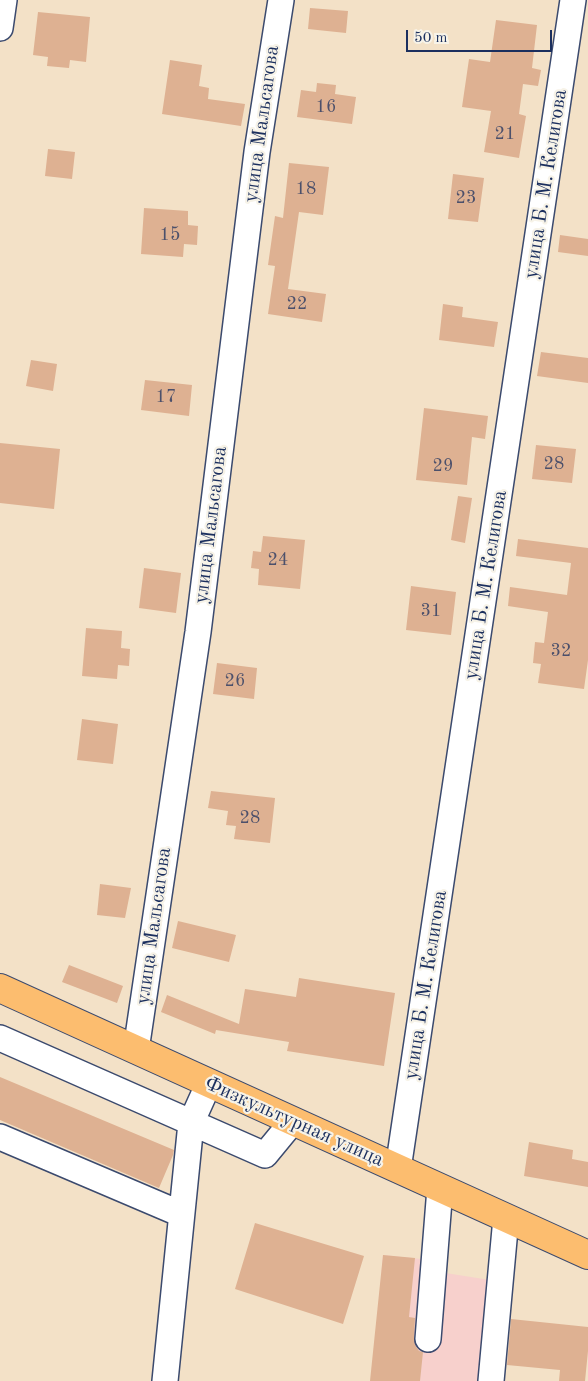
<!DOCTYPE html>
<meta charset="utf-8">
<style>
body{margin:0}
#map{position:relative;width:588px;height:1381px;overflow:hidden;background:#f3e1c7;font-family:"Old Standard TT",serif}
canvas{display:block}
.scale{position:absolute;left:406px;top:30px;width:146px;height:22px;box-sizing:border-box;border:2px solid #1b2f5e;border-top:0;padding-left:6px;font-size:15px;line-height:18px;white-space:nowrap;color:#1b2f5e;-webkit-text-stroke:4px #f7f3e8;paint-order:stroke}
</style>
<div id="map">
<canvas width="588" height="1381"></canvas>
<div class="scale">50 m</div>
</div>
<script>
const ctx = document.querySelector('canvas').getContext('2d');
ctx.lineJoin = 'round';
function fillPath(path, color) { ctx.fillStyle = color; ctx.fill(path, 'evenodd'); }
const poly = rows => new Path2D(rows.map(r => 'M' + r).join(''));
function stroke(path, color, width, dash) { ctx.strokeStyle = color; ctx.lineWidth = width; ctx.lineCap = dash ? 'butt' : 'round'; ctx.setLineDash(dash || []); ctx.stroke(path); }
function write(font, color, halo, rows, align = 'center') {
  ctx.font = font + ' "Old Standard TT",serif'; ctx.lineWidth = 4.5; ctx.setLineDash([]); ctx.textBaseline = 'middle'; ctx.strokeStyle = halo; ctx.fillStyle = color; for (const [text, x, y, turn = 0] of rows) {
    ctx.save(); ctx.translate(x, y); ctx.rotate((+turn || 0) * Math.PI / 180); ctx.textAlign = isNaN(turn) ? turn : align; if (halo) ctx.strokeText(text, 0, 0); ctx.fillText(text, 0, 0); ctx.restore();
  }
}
const built = poly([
 [383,1255,421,1259,420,1269,490,1280,481,1381,372,1381]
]);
const building = poly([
 [310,8,348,11,346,33,308,29],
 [38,12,90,17,86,62,70,60,69,68,47,66,48,57,33,55],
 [496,20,537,25,532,68,541,70,538,86,523,84,519,114,526,116,519,158,484,152,491,111,462,107,469,59,490,62],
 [170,60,202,65,199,86,209,88,208,99,245,104,241,126,162,114],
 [317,83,336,85,335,94,356,97,352,124,297,117,301,90,316,92],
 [48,149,75,152,72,179,45,176],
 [289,163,329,167,323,215,299,212,288,289,326,294,322,322,268,314,275,266,268,265,275,216,283,218],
 [453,174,484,178,478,222,448,219],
 [144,208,188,211,188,225,198,226,197,245,184,244,183,257,141,254],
 [560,235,588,239,588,256,558,252],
 [443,304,463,307,462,317,498,322,494,347,439,340],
 [541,352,588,358,588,383,537,376],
 [31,360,57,364,53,391,26,386],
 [145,380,192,385,189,416,141,410],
 [424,408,488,416,485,439,472,437,467,485,416,480],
 [0,443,60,449,54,509,0,503],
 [536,445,576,449,572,483,532,479],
 [458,496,472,498,465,543,451,540],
 [263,536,305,540,300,589,258,585,259,569,251,568,253,551,261,552],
 [518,539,588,548,588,660,584,689,538,683,541,664,533,663,535,642,544,643,548,612,508,606,510,587,567,595,571,563,516,556],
 [144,568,181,573,176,613,139,608],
 [411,586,456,592,451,635,406,630],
 [86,628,122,631,121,648,130,649,129,666,118,665,117,679,82,676],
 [217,663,257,668,254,699,213,694],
 [82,719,118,724,113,764,77,760],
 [211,791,275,798,270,843,234,839,236,826,226,825,228,811,208,808],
 [100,884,131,888,125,918,97,915],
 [178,921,236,935,229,962,172,948],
 [69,965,123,986,117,1003,62,982],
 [299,978,395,993,384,1066,287,1051,289,1042,216,1030,215,1034,161,1012,167,995,239,1024,245,989,296,997],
 [0,1077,174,1150,173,1155,159,1188,0,1120],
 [529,1142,573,1150,572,1159,588,1162,588,1187,524,1176],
 [255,1223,364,1256,343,1324,235,1289],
 [383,1255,415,1258,409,1317,415,1318,414,1338,415,1345,419,1351,423,1352,420,1381,370,1381],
 [511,1319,588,1327,588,1351,585,1381,559,1381,560,1370,507,1365]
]);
const minor = poly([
 [0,28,4,0],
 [0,1038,265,1155,293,1121],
 [136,1050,198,632,257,152,281,0],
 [0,1137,181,1214],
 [398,1169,573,0],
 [428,1339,440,1188],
 [165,1381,191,1123,209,1083],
 [491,1381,506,1218]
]);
const major = poly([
 [0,988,588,1255]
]);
const numberNames = [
 ["16",326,107],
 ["21",505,134],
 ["18",306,189],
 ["23",466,198],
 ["15",170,235],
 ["22",297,304],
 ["17",166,397],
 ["28",554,464],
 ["29",443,466],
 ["24",278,560],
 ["31",431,611],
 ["32",561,651],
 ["26",235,681],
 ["28",250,818]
];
const streetNames = [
 ["улица Мальсагова",262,124,-82],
 ["улица Б. М. Келигова",546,184,-81],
 ["улица Мальсагова",211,525,-83],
 ["улица Б. М. Келигова",486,585,-81],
 ["улица Мальсагова",154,926,-82],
 ["улица Б. М. Келигова",426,985,-81],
 ["Физкультурная улица",294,1122,24]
];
fillPath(built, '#f7d0cc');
fillPath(building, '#deb192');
stroke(minor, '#3b4a6e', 28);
stroke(major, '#3b4a6e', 30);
stroke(minor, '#fff', 25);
stroke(major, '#fcbd6f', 28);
write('18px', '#4c506b', null, numberNames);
write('20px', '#1b2f5e', '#f7f3e8', streetNames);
</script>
